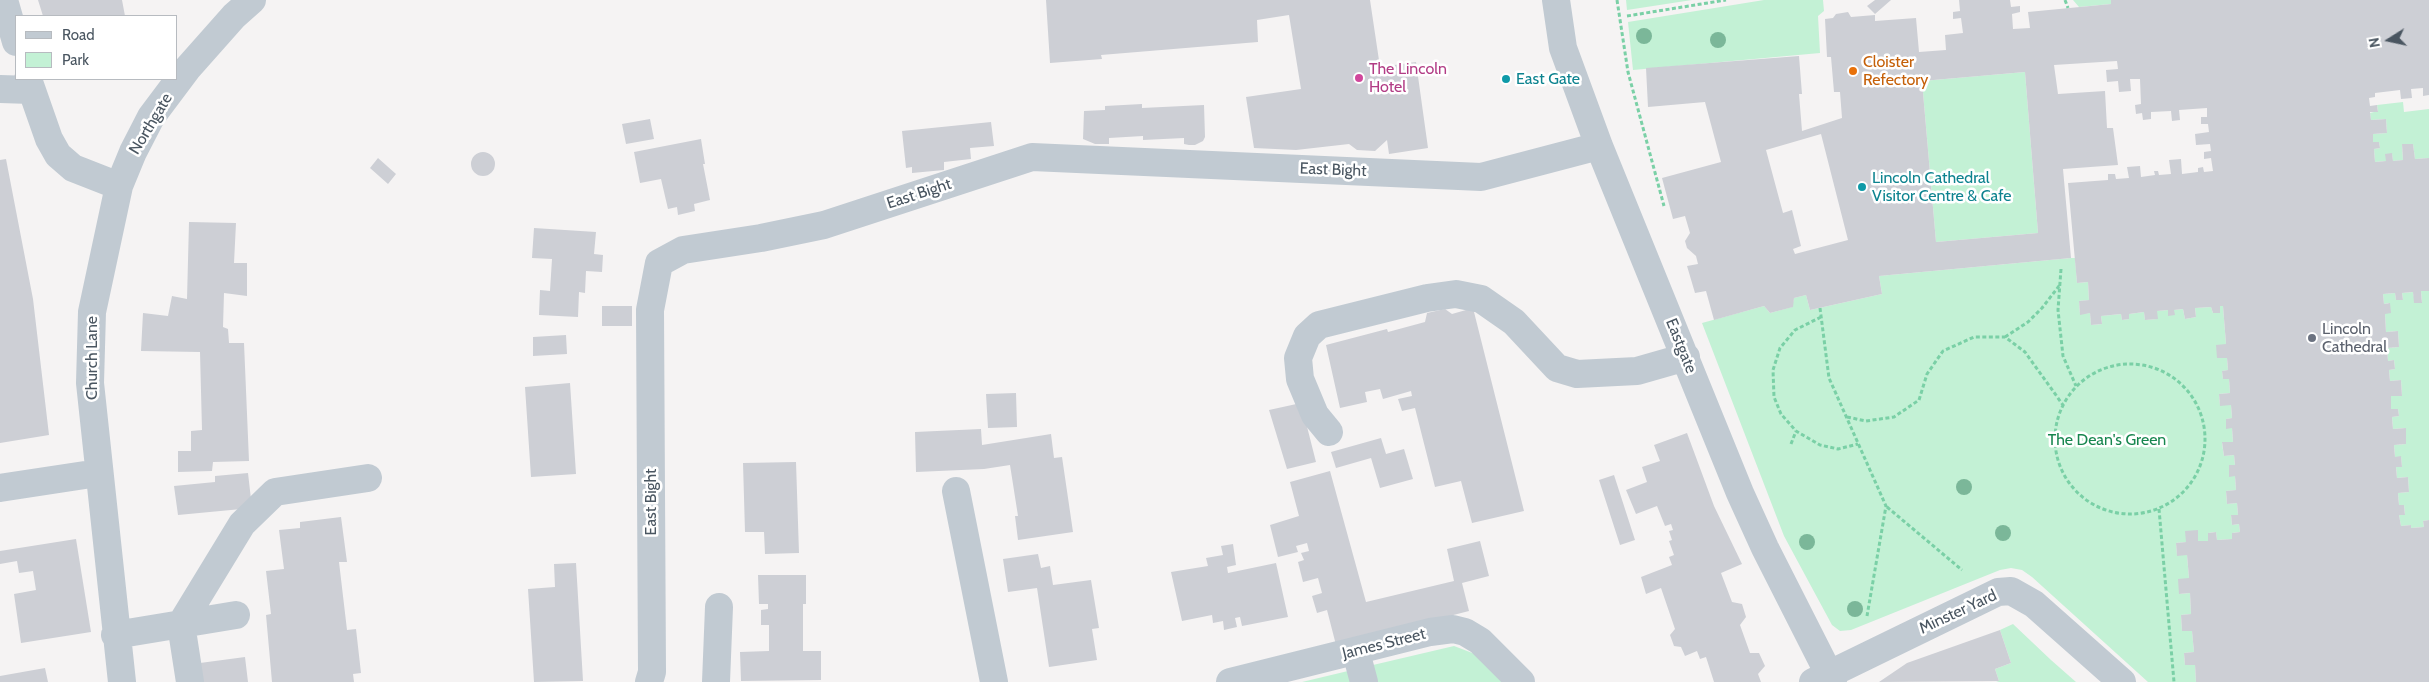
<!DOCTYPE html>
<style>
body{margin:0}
#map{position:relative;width:2429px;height:682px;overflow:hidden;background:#f5f3f3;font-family:Cabin,sans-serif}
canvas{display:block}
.legend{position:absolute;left:15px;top:15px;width:162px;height:65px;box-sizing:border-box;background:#fff;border:1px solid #b7bbc0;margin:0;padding:6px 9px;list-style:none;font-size:15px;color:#4a5661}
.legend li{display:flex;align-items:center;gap:10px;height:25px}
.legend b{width:25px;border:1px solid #b7bbc0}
.north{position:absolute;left:2364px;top:15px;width:50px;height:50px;-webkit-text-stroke:4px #fff;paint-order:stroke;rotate:260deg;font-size:14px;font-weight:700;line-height:20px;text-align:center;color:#4a5661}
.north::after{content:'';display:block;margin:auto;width:18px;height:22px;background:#4a5661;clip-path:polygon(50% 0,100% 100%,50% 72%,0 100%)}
</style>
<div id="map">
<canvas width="2429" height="682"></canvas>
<ul class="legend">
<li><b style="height:6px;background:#c1cad2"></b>Road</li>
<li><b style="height:14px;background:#c3f1d5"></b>Park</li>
</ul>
<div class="north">N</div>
</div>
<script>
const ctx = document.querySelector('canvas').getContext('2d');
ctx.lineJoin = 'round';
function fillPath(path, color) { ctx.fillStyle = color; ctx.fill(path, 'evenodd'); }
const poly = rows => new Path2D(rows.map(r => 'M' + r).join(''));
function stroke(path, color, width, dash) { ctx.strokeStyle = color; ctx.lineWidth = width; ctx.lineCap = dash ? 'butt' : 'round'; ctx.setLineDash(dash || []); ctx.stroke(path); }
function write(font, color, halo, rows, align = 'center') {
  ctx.font = font + ' Cabin,sans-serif'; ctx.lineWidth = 5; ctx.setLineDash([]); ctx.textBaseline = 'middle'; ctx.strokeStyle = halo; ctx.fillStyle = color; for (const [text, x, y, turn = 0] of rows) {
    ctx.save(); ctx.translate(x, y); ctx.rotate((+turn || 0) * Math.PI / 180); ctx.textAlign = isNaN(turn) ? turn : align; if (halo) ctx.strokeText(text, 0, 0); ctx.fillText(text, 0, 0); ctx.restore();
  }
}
const green = poly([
 [1626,0,1692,0,1627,10],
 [1764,0,1823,0,1824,11,1818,16,1820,53,1633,70,1628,22],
 [2073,0,2111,0,2111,4,2079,7],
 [2025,72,2038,233,1936,242,1922,81],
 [2403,102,2404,112,2429,109,2429,158,2415,159,2413,144,2402,144,2403,160,2393,161,2392,154,2386,154,2386,161,2375,162,2374,149,2380,148,2379,142,2373,142,2373,134,2387,133,2386,119,2371,120,2370,113,2378,111,2377,105],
 [2071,258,2075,258,2077,283,2088,282,2089,300,2079,301,2080,314,2090,313,2091,325,2102,324,2101,316,2121,314,2122,320,2129,319,2129,314,2144,312,2145,320,2157,319,2157,311,2168,310,2168,315,2174,315,2174,310,2183,309,2185,319,2196,317,2195,308,2211,307,2213,313,2220,313,2220,306,2223,306,2226,344,2217,358,2227,358,2228,370,2222,371,2223,379,2229,379,2230,393,2219,394,2220,405,2231,405,2232,418,2226,419,2226,428,2232,428,2233,442,2222,443,2224,456,2234,455,2235,465,2229,466,2229,476,2235,476,2236,490,2226,491,2227,504,2237,503,2238,515,2231,515,2232,525,2239,524,2240,532,2232,533,2232,539,2217,540,2216,532,2208,533,2208,541,2198,541,2198,530,2186,542,2176,543,2177,555,2187,555,2189,578,2179,594,2190,593,2191,614,2181,615,2182,631,2192,631,2194,652,2184,653,2185,665,2195,665,2196,682,2148,682,2032,577,2022,570,2011,568,2000,570,1851,630,1840,631,1832,625,1784,536,1702,323,1764,306,1770,313,1792,307,1794,298,1806,295,1810,310,1882,294,1879,276],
 [2421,291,2429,291,2429,520,2423,521,2424,527,2411,528,2411,525,2401,526,2399,515,2405,514,2404,505,2399,505,2398,493,2409,492,2408,477,2397,478,2396,467,2402,467,2401,457,2395,457,2394,445,2406,444,2406,428,2393,429,2392,417,2399,416,2398,409,2391,409,2391,396,2402,395,2401,380,2390,381,2389,370,2395,369,2394,360,2388,361,2387,348,2399,347,2398,331,2386,332,2385,314,2389,303,2384,304,2383,294,2395,293,2396,300,2403,300,2402,293,2413,292,2415,303,2422,302],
 [2013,624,2051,660,2076,682,1996,682,1999,681,1995,669,2011,663,2000,630],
 [1454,646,1475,654,1503,682,1377,682,1373,665],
 [1348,671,1351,682,1302,682]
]);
const building = poly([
 [38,0,122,0,125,16,43,16],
 [1046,0,1370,0,1380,67,1416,62,1428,148,1389,154,1387,140,1375,151,1357,150,1349,144,1296,150,1254,148,1246,97,1301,89,1289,15,1257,20,1258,42,1101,55,1102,59,1050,63],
 [1875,0,1891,0,1875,14,1867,6],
 [1959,0,2010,0,2011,7,2020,6,2020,12,2012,14,2013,29,2030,28,2028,12,2111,4,2111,0,2429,0,2429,95,2423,96,2423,88,2411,89,2412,98,2401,99,2400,90,2375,93,2375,97,2369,98,2370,106,2377,105,2378,112,2370,112,2371,120,2386,119,2387,133,2373,134,2373,142,2379,142,2380,148,2374,149,2375,162,2386,161,2385,154,2392,153,2393,161,2403,160,2402,144,2413,144,2415,159,2429,158,2429,291,2421,291,2422,303,2414,303,2413,292,2402,293,2403,300,2396,300,2395,293,2383,294,2384,304,2390,303,2391,313,2385,314,2386,332,2398,331,2399,347,2387,348,2388,361,2394,360,2395,369,2389,370,2390,381,2401,380,2402,396,2391,396,2391,409,2398,409,2399,416,2392,417,2393,429,2406,428,2406,444,2394,445,2395,457,2401,456,2402,467,2396,467,2397,478,2408,477,2409,492,2398,493,2399,505,2404,505,2405,515,2399,515,2401,526,2411,525,2411,528,2424,527,2423,521,2429,520,2429,682,2196,682,2195,665,2185,665,2184,653,2194,652,2192,631,2182,631,2181,615,2191,614,2190,593,2179,594,2178,579,2189,578,2187,555,2177,556,2176,543,2186,542,2185,531,2198,530,2198,541,2208,541,2208,533,2216,532,2217,540,2232,539,2232,533,2240,532,2239,524,2232,525,2231,515,2238,515,2237,503,2227,504,2226,491,2236,490,2235,476,2229,477,2229,465,2235,465,2234,455,2224,456,2222,442,2233,442,2232,428,2226,429,2226,419,2232,418,2231,405,2220,406,2219,394,2230,393,2229,379,2223,379,2222,371,2228,370,2227,358,2217,358,2216,345,2226,344,2223,306,2220,306,2220,313,2213,313,2211,307,2195,308,2196,317,2185,319,2183,309,2174,310,2175,315,2168,316,2168,310,2157,311,2158,319,2145,320,2144,312,2129,314,2129,319,2122,320,2121,314,2101,316,2102,324,2091,325,2090,313,2080,315,2079,301,2089,300,2088,282,2077,283,2068,183,2108,180,2108,174,2115,174,2116,179,2129,178,2127,167,2140,166,2141,177,2155,175,2154,171,2158,171,2159,175,2171,174,2169,160,2181,159,2182,174,2198,172,2198,168,2203,167,2204,172,2213,171,2211,158,2204,159,2204,152,2211,151,2210,144,2196,145,2195,134,2209,132,2208,124,2201,124,2201,117,2207,117,2207,108,2179,110,2180,120,2172,121,2171,111,2151,112,2151,119,2143,120,2142,113,2136,114,2135,105,2141,104,2140,79,2130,79,2131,91,2119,92,2118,81,2107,82,2106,70,2118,69,2117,61,2054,65,2058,94,2105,91,2107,128,2113,128,2118,165,2063,169,2071,258,1879,276,1882,294,1810,310,1806,295,1794,298,1793,307,1770,313,1764,306,1714,320,1706,291,1695,293,1687,266,1698,264,1696,256,1687,248,1685,241,1690,233,1685,216,1673,219,1662,178,1721,162,1705,102,1648,107,1646,68,1799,56,1802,94,1799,94,1802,131,1842,118,1840,92,1834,92,1831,57,1827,57,1825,19,1833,18,1836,14,1848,12,1851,17,1875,15,1875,21,1916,18,1919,52,1946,50,1945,35,1963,33,1961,18,1953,19,1953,12,1960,11],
 [2025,72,2038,233,1936,242,1922,81],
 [1821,134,1848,240,1795,254,1793,249,1801,246,1792,210,1783,213,1766,150],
 [1142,104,1142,108,1204,105,1205,137,1203,141,1195,145,1189,145,1184,144,1184,138,1143,140,1143,136,1109,138,1109,144,1095,144,1083,139,1084,111,1105,110,1105,106],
 [650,119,654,139,626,144,622,124],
 [991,122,994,146,970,148,971,159,944,162,944,170,912,173,912,167,906,168,902,131],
 [701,139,705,164,703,164,710,200,694,204,695,211,678,215,677,207,668,209,661,179,640,183,634,152],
 '471 164a12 12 0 1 1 24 0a12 12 0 1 1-24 0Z',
 [378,158,396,174,388,184,370,168],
 [6,159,33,299,49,435,0,443,0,160],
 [189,222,236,223,234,263,247,263,247,296,224,293,223,327,228,329,229,343,244,343,249,461,213,462,212,471,178,472,178,451,191,451,191,431,202,430,200,352,141,351,143,313,168,316,172,296,187,299],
 [534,228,596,232,594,254,603,255,602,272,586,271,585,293,579,292,578,317,539,315,540,290,550,291,552,259,532,258],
 [602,306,632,306,632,326,602,326],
 [1473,308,1524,511,1472,523,1461,481,1435,487,1415,408,1402,411,1398,399,1412,396,1411,391,1383,399,1380,389,1365,392,1367,402,1340,408,1326,345,1387,329,1388,332,1425,322,1427,313,1445,309,1452,314],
 [566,335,567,354,533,356,533,337],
 [570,383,576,474,531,477,525,387],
 [1016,393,1017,427,988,428,986,394],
 [1301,403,1316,462,1287,469,1269,410],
 [981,429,982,445,1051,434,1054,458,1062,457,1073,532,1018,540,1015,516,1018,516,1010,465,984,469,916,472,915,432],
 [1687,433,1714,506,1742,564,1721,573,1732,602,1742,604,1746,617,1740,625,1750,653,1759,653,1765,666,1758,674,1761,682,1714,682,1706,657,1700,659,1697,651,1685,656,1681,647,1674,646,1670,635,1675,629,1661,588,1646,594,1641,577,1672,565,1669,557,1674,555,1669,541,1672,540,1669,531,1673,530,1671,524,1665,526,1657,506,1636,514,1626,490,1647,482,1642,467,1660,461,1654,445],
 [1381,438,1386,454,1404,449,1413,479,1380,488,1371,458,1336,468,1331,452],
 [796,462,799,553,765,554,764,532,745,532,743,463],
 [1330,471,1366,602,1454,581,1447,549,1480,541,1489,576,1462,583,1469,611,1336,645,1327,610,1317,613,1312,596,1322,593,1318,578,1303,582,1298,562,1304,560,1301,553,1309,551,1307,543,1296,546,1298,552,1278,557,1270,525,1299,516,1290,482],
 [248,473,252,508,178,515,174,486,215,482,215,476],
 [1614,475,1635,540,1620,545,1599,480],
 [341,517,347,562,339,562,347,630,356,629,361,673,353,674,354,682,272,682,266,615,271,614,266,571,284,569,279,530,300,528,300,522],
 [76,539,91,632,21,643,14,594,36,590,33,571,19,573,17,561,0,564,0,551],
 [1233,544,1236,565,1227,567,1228,573,1276,563,1288,617,1242,626,1240,617,1235,618,1237,627,1224,630,1223,621,1213,623,1212,615,1182,621,1171,572,1208,566,1206,558,1223,555,1221,546],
 [1038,554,1041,568,1050,566,1053,585,1091,580,1099,628,1092,629,1097,660,1049,667,1037,588,1008,592,1003,559],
 [576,563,583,681,534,682,528,589,555,587,554,564],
 [758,575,806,575,806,604,803,604,803,651,821,651,821,680,741,681,740,652,769,651,769,625,761,625,761,610,768,609,768,604,759,604],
 [2000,630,2011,663,1995,669,1999,681,1879,682,1907,663],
 [245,657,248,682,202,682,200,663],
 [45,668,48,682,0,682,0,676]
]);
const path = poly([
 [1617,0,1628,72,1664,206],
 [2065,0,2068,8],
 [1627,16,1726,0],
 [2061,269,2058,310,2063,356,2076,386],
 [1820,308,1829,378,1886,506,1867,616],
 [1821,317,1795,330,1780,348,1773,370,1774,397,1781,414,1796,431,1820,445,1838,449,1858,444],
 [2005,337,2028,322,2042,308,2059,286],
 '2055 439a75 75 0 1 1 150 0a75 75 0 1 1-150 0Z',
 [1847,417,1866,421,1894,417,1919,400,1927,374,1943,351,1974,337,2005,337,2025,352,2063,405],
 [1791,444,1796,431],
 [1887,507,1962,570],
 [2159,509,2174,682]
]);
const minor = poly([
 [4,0,16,42],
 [1556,0,1563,48,1599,146,1740,493,1765,548,1833,682],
 [28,79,49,139,58,155,73,168,119,186],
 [0,89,31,90],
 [1329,432,1315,415,1300,379,1298,358,1307,336,1319,325,1427,298,1456,294,1481,299,1514,322,1557,368,1577,374,1637,371,1686,357],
 [0,488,98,473],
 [956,491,994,682],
 [115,635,236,615],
 [1356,652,1364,682],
 [122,682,90,383,92,312,119,186,133,152,151,117,187,69,234,16,252,0],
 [190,682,181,624,242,524,275,492,368,478],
 [649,682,652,672,650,310,659,263,683,250,761,238,824,225,1032,157,1481,177,1599,146],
 [716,682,719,607],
 [1230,682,1430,632,1453,629,1465,632,1480,641,1521,682],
 [1813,682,1998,592,2011,591,2034,604,2122,682]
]);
const trees = [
 [1644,36],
 [1718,40],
 [1964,487],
 [2003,533],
 [1807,542],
 [1855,609]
];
const markers = [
 [1853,71,5,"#e8710a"],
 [1359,78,5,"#d1479c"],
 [1506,79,5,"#0f9aa8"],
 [1862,187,5,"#0f9aa8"],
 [2312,338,5,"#6b7280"]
];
const foodNames = [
 ["Cloister",1863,62],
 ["Refectory",1863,80]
];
const hotelNames = [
 ["The Lincoln",1369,69],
 ["Hotel",1369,87]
];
const cultureNames = [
 ["East Gate",1516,79],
 ["Lincoln Cathedral",1872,178],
 ["Visitor Centre & Cafe",1872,196]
];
const streetNames = [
 ["Northgate",151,124,-59],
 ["East Bight",1333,170,2],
 ["East Bight",919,194,-18],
 ["Eastgate",1681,346,68],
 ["Church Lane",92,358,-90],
 ["East Bight",651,502,-90],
 ["Minster Yard",1958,612,-25],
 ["James Street",1384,644,-14]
];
const worshipNames = [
 ["Lincoln",2322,329],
 ["Cathedral",2322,347]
];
const parkNames = [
 ["The Dean's Green",2107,440]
];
fillPath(green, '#c3f1d5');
fillPath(building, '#cdcfd5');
stroke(path, '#7ad0a6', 3, [4, 2.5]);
stroke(minor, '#c1cad2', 28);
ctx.fillStyle = '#7bb799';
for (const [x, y] of trees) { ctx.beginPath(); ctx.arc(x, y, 8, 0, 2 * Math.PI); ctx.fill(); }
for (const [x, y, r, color] of markers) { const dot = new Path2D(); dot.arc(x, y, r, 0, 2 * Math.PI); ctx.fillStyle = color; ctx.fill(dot); stroke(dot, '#fff', 2); }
write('16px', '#c56008', '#fff', foodNames, 'left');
write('16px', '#b23c85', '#fff', hotelNames, 'left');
write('16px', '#0d838f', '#fff', cultureNames, 'left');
write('16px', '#4a5661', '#fff', streetNames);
write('16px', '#5b616d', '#fff', worshipNames, 'left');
write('16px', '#17864f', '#fff', parkNames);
</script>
